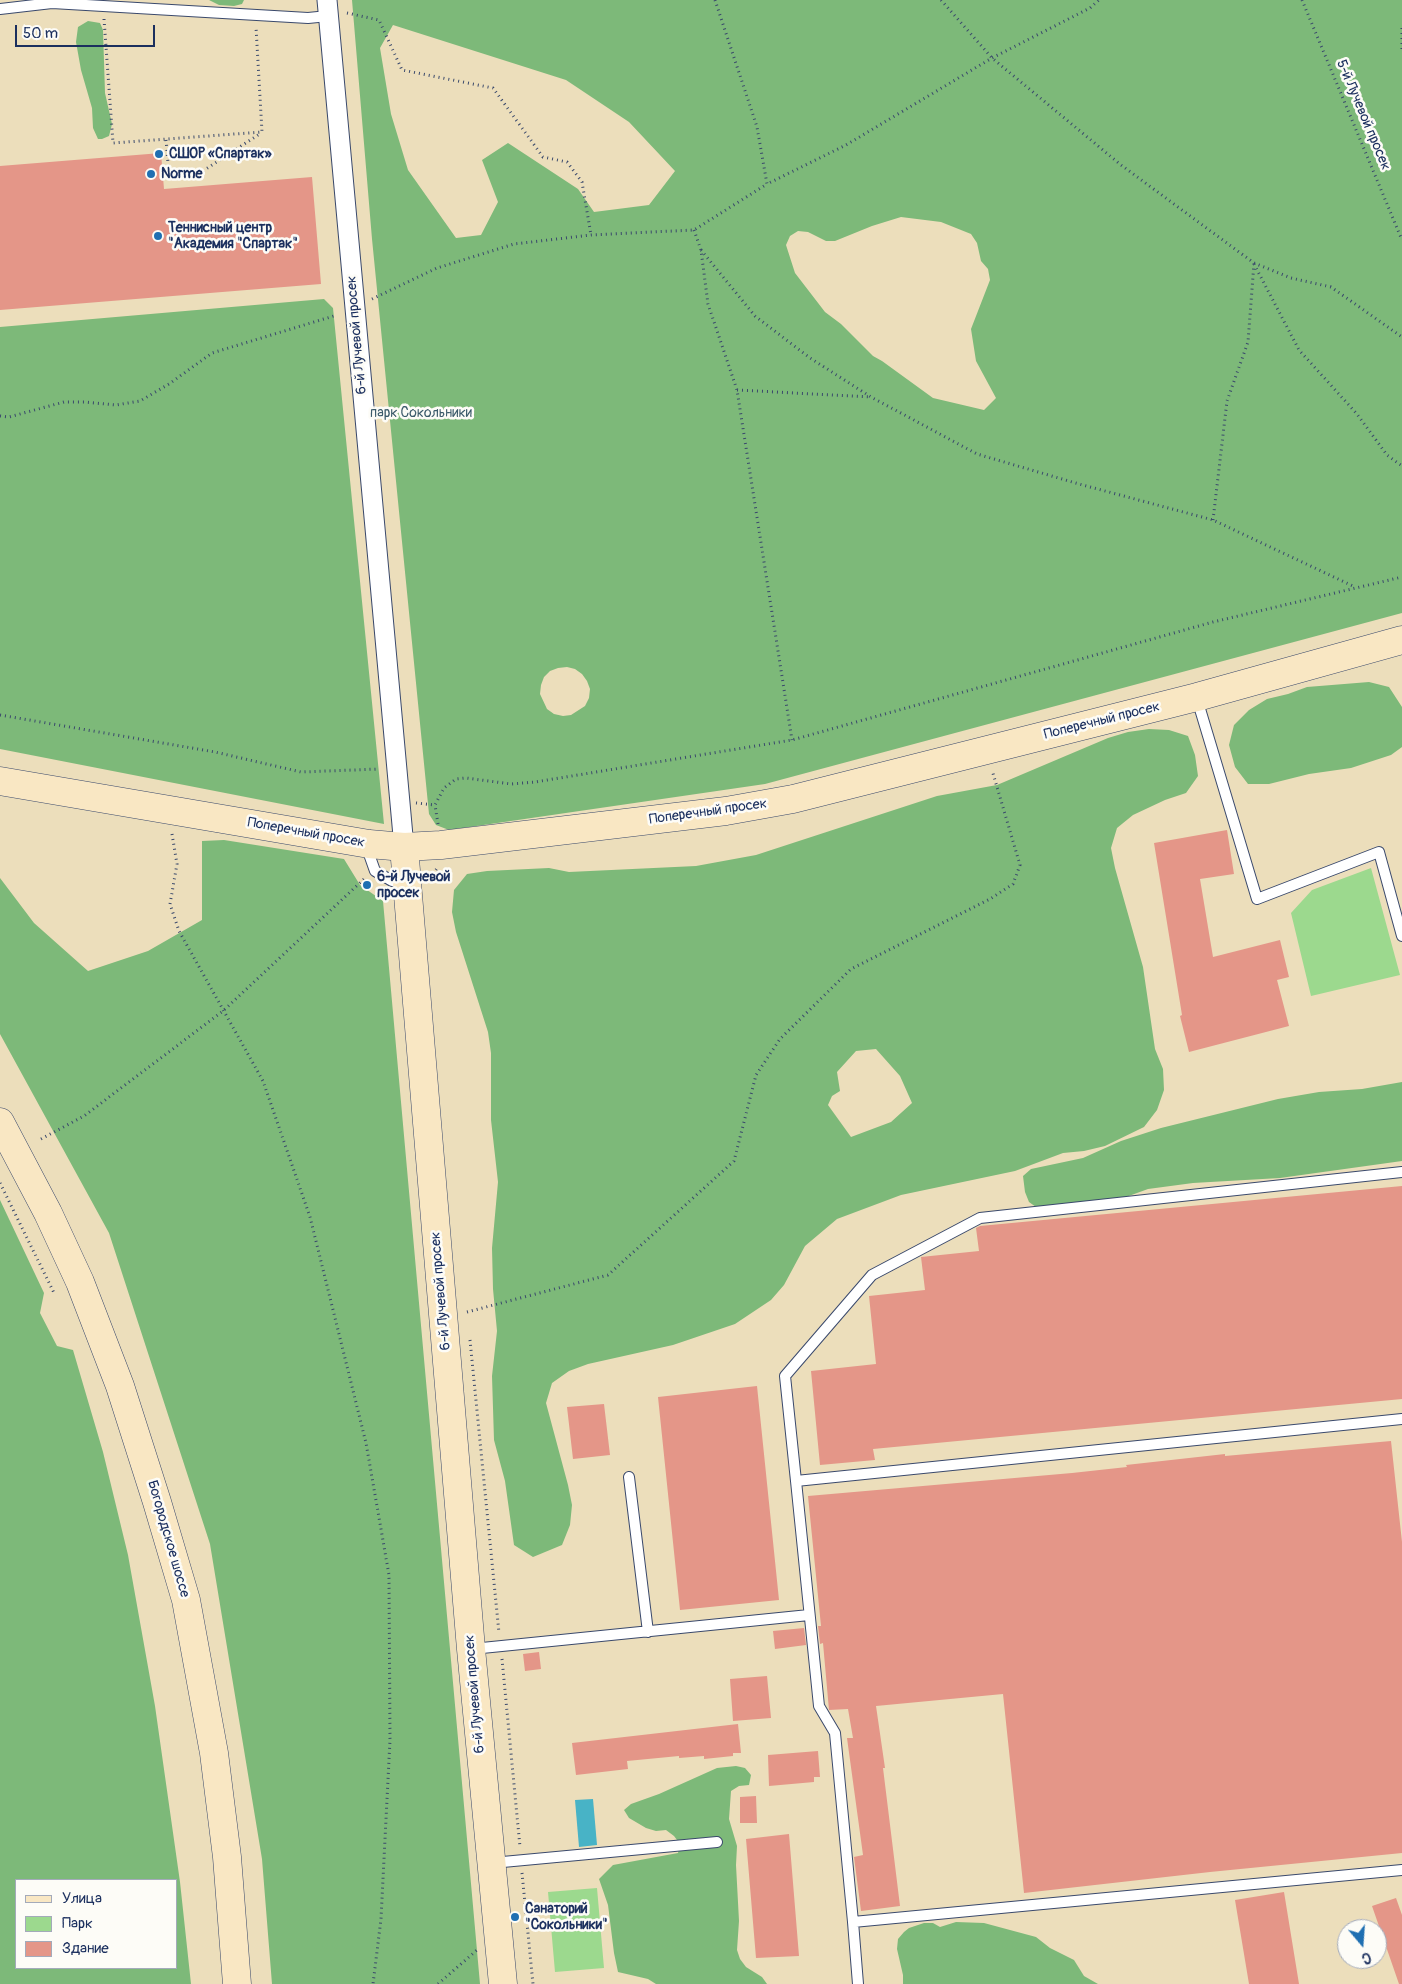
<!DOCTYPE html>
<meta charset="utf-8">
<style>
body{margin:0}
#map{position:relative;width:1402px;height:1984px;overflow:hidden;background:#ecdebb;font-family:Pangolin,sans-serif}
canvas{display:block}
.legend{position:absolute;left:15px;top:1879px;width:162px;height:90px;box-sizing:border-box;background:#fdfcf7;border:1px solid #a3aaba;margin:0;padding:6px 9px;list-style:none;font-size:15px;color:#1b2f5e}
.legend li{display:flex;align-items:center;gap:10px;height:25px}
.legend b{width:25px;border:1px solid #a3aaba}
.north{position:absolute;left:1337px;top:1919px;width:50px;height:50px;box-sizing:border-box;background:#fdfcf7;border:1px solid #a3aaba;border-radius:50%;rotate:162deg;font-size:14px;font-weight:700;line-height:20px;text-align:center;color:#1b2f5e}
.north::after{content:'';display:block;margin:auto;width:18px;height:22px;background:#1f6fb2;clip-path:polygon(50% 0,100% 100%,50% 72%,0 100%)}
.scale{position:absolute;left:15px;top:25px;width:140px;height:22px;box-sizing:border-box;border:2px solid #1b2f5e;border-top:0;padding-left:6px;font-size:15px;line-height:18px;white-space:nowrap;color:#1b2f5e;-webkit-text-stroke:4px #fdfcf7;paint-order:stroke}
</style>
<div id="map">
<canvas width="1402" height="1984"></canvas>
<ul class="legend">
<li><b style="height:6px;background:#f9e7c3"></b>Улица</li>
<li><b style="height:14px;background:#9cd98e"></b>Парк</li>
<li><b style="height:14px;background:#e49688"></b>Здание</li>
</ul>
<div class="north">С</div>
<div class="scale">50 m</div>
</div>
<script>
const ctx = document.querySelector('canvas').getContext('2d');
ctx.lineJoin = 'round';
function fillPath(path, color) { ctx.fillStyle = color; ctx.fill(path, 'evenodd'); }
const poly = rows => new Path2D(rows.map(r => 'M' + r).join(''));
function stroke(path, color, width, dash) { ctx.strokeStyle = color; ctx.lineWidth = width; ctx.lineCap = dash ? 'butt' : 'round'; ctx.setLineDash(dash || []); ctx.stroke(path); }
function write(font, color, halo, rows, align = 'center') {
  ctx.font = font + ' Pangolin,sans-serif'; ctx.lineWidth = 5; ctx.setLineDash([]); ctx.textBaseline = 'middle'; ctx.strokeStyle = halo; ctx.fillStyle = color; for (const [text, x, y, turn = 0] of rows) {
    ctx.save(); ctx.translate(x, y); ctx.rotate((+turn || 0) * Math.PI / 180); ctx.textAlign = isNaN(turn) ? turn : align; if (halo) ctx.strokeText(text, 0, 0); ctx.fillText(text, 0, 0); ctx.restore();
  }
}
const green = poly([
 [1371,868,1400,975,1311,996,1291,913,1312,890],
 [597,1888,604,1968,555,1972,548,1892]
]);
const forest = poly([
 [209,0,244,0,242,4,234,6,219,5],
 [352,0,1402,0,1402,613,765,784,449,830,436,825,429,814,372,239],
 [393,25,566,80,629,122,675,171,649,205,594,212,578,189,508,143,482,160,498,202,481,235,456,238,408,170,391,114,380,48],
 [901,217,941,222,971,234,977,243,981,261,988,269,990,280,971,329,976,361,996,398,984,410,933,398,882,361,873,356,841,324,825,312,795,273,786,245,790,236,798,231,808,232,826,241,835,241,872,226],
 [567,667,575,669,582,674,587,681,590,689,589,698,585,706,571,715,563,716,554,714,547,709,540,694,541,685,544,677,550,671,558,668],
 [88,21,100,23,103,30,105,93,112,124,109,136,102,139,98,139,93,128,92,108,81,70,76,42,78,27],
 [324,299,333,308,384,824,0,749,0,327],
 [1369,682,1389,687,1402,707,1402,747,1391,755,1351,768,1309,774,1269,784,1248,784,1235,767,1229,745,1234,725,1249,710,1267,699,1288,694,1307,687],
 [1149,729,1169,730,1188,736,1195,755,1198,776,1186,793,1165,800,1133,815,1117,828,1111,848,1115,868,1143,967,1155,1049,1163,1069,1164,1090,1157,1110,1144,1127,1105,1146,1084,1151,1063,1153,1015,1171,901,1195,837,1219,805,1246,784,1285,771,1300,735,1324,673,1345,588,1364,569,1371,552,1383,546,1403,568,1485,572,1505,570,1525,562,1545,533,1557,514,1545,505,1481,494,1440,492,1376,497,1331,493,1289,492,1248,498,1182,491,1120,491,1053,488,1032,456,932,452,912,454,890,467,874,487,871,549,868,569,872,696,866,756,855,937,796,997,785,1108,738,1128,732],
 [876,1049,900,1076,912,1103,891,1122,851,1137,828,1105,832,1096,840,1091,837,1072,856,1051],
 [224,840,344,859,360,885,383,901,480,1984,272,1984,262,1859,210,1544,109,1233,0,1034,0,878,34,923,88,971,148,951,202,920,202,841],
 [1402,1082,1402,1161,1280,1178,1193,1183,1148,1189,1126,1197,1036,1207,1029,1202,1025,1192,1023,1176,1031,1169,1083,1158,1121,1141,1161,1128,1278,1099,1319,1092,1362,1089],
 [0,1200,44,1293,40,1313,57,1346,73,1350,103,1452,128,1555,155,1706,180,1882,191,1984,0,1984],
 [16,1880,176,1880,176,1968,16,1968],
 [736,1766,745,1768,751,1775,749,1785,739,1786,731,1791,729,1819,737,1846,736,1865,739,1921,737,1950,740,1959,746,1967,762,1977,767,1984,656,1984,648,1979,618,1972,614,1953,608,1905,599,1879,613,1865,678,1853,680,1844,674,1836,666,1830,656,1831,646,1828,629,1818,624,1810,631,1804,659,1794,717,1768],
 [956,1922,984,1923,1036,1937,1050,1948,1074,1960,1084,1976,1098,1984,903,1984,903,1975,897,1949,898,1939,904,1932,909,1928,924,1923,933,1923,940,1927]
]);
const water = poly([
 [593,1799,597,1845,579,1847,575,1800]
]);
const building = poly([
 [161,153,164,189,312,177,321,284,0,310,0,166],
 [1227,830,1234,874,1200,879,1213,957,1280,940,1289,977,1277,980,1289,1026,1189,1052,1180,1016,1182,1015,1154,843],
 [1402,1186,1402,1399,873,1449,875,1460,820,1465,811,1371,876,1364,869,1296,925,1290,921,1257,979,1251,976,1228,980,1226],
 [757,1386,779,1600,680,1610,658,1397],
 [604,1404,610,1455,573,1459,567,1407],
 [1391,1441,1402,1542,1402,1853,1210,1872,1024,1893,1003,1694,876,1706,885,1768,883,1768,900,1906,861,1911,854,1857,863,1855,847,1738,853,1738,848,1709,829,1710,823,1643,820,1644,818,1626,821,1626,808,1496,1072,1473,1127,1467,1126,1465,1225,1454,1225,1456],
 [804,1628,806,1645,775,1649,773,1631],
 [539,1652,541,1669,525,1671,523,1654],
 [767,1676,771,1718,733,1721,730,1679],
 [738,1724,741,1753,733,1753,733,1756,704,1759,704,1756,679,1758,679,1756,627,1761,628,1769,576,1775,572,1743],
 [818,1751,820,1777,814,1777,814,1782,769,1786,768,1755],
 [756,1796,757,1823,740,1823,740,1797],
 [789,1834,799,1956,756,1958,746,1839],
 [1284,1892,1299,1984,1249,1984,1235,1900],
 [1396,1898,1402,1915,1402,1984,1399,1984,1372,1906]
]);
const path = poly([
 [715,0,757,127,767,184,846,145,992,58,1090,8,1099,0],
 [941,0,992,58,1121,165,1254,263,1291,278,1331,287,1402,337],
 [1302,0,1402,240],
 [347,13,379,20,402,70,493,88,543,157,567,162,582,182,591,235],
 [104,19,113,143,262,132,256,27],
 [1402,28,1402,51],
 [166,140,169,174],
 [163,174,203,171,261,133],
 [694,230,701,250,708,304,737,390,792,740],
 [701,250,755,316,810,358,871,397,977,454,1079,484,1213,520,1355,587],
 [1254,264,1299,350,1357,414,1387,455,1402,466],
 [372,299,437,268,514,244,591,235,694,230,767,184],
 [737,390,871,397],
 [0,416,9,417,64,402,84,402,116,405,140,401,169,384,212,353,337,315],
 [1213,520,1227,401,1248,342,1254,263],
 [0,715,215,752,301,772,379,769],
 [416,803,435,805],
 [438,824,435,805,444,788,456,779,466,778,511,784,535,782,792,740,1213,622,1402,577],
 [172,834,177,864,170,904,179,931,263,1081,310,1217,366,1443,389,1575,390,1740,381,1919,373,1984],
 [430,878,438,867],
 [41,1139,84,1116,223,1011,364,879],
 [0,1183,55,1295],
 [467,1312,608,1275,734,1161,756,1075,780,1039,851,969,990,899,1013,884,1020,865,992,770],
 [470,1340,499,1633],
 [502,1659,520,1847],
 [522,1873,533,1984],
 [438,1984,477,1950]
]);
const lane = poly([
 [0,9,52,3,308,18,328,16],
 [1197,699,1257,899,1379,852,1402,936],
 [369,845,369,854,375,871,392,881,406,880],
 [1402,1419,796,1481,819,1706,835,1733,853,1922,1402,1870],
 [629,1477,648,1632],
 [796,1481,785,1376,872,1275,980,1218,1402,1172],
 [472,1649,809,1615],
 [492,1863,717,1842],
 [853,1922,858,1984]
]);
const street = poly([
 [327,0,404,847]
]);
const secondary = poly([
 [0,781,369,844,404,847,441,845,726,811,793,799,1197,697,1402,640],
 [404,847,471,1649,503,1984],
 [0,1122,48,1213,80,1282,120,1386,157,1502,186,1600,214,1753,227,1857,237,1984]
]);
const markers = [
 [159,154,5,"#1f6fb2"],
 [151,174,5,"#1f6fb2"],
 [158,236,5,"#1f6fb2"],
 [367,885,5,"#1f6fb2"],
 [515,1917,5,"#1f6fb2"]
];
const streetNames = [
 ["5-й Лучевой просек",1363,115,67],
 ["6-й Лучевой просек",357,335,-95],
 ["Поперечный просек",1102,721,-14],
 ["Поперечный просек",708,812,-8],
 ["Поперечный просек",306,833,10],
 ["6-й Лучевой просек",441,1291,-95],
 ["Богородское шоссе",168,1539,74],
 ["6-й Лучевой просек",475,1694,-95]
];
const poiNames = [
 ["СШОР «Спартак»",169,154],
 ["Norme",161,174],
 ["Теннисный центр",168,228],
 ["\"Академия \"Спартак\"",168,244],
 ["6-й Лучевой",377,877],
 ["просек",377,893],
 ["Санаторий",525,1909],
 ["\"Сокольники\"",525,1925]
];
const parkNames = [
 ["парк Сокольники",421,413]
];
fillPath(green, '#9cd98e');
fillPath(forest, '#7db979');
fillPath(water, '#48b3c6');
fillPath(building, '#e49688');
stroke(lane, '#3a496c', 12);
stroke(street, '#3a496c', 21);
stroke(secondary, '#3a496c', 29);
stroke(path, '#3a496c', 3, [1, 4]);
stroke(lane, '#fff', 10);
stroke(street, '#fff', 19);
stroke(secondary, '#f9e7c3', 28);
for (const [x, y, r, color] of markers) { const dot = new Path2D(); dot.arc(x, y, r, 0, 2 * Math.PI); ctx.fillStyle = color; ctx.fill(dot); stroke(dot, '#fdfcf7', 2); }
write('14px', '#1b2f5e', '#fdfcf7', streetNames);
write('bold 14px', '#1b2f5e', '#fdfcf7', poiNames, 'left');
write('14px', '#3b5a6a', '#fdfcf7', parkNames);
</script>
